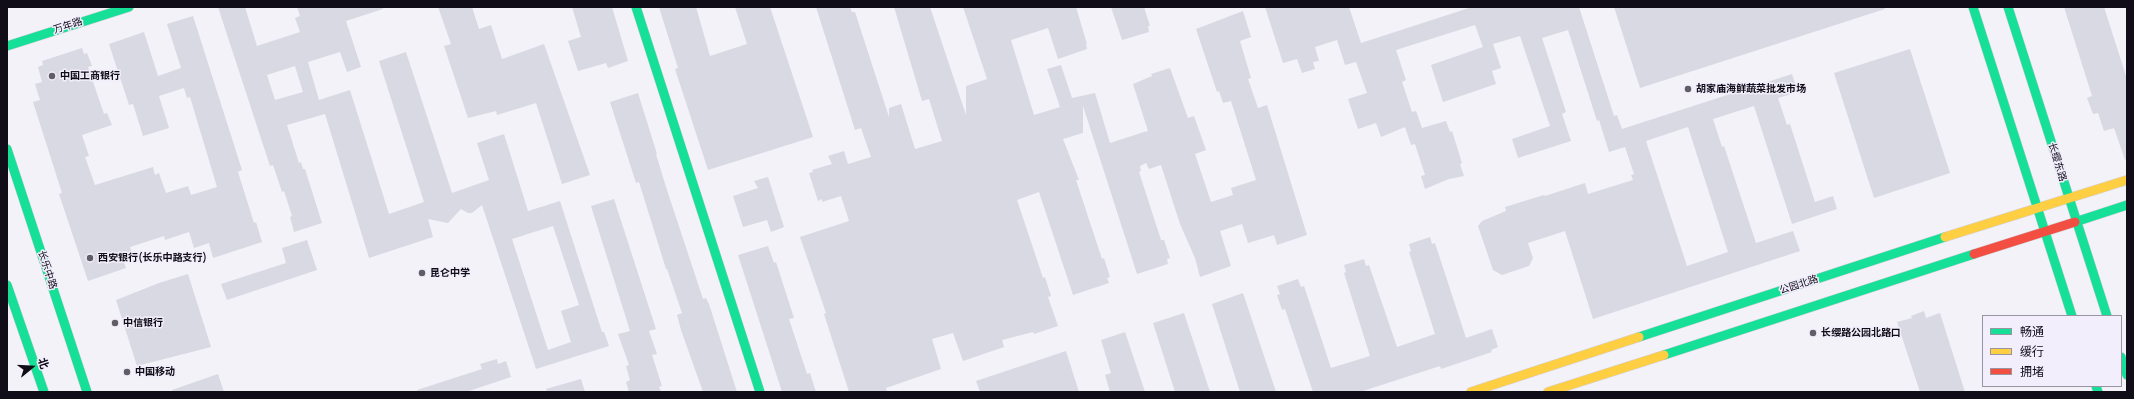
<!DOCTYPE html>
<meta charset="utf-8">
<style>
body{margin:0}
#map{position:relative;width:2134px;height:399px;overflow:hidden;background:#f3f2f8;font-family:Manrope,"Noto Sans SC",sans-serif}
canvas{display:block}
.frame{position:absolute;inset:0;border:8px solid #110d18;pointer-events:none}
.legend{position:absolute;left:1982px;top:315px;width:140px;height:72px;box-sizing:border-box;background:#f2eefc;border:1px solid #9894a1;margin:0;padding:5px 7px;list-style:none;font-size:12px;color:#110d18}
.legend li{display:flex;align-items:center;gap:8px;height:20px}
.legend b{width:20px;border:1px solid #9894a1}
.north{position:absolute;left:12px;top:347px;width:40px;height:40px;-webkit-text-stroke:3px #f2eefc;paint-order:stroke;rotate:72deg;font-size:11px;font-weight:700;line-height:16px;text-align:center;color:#110d18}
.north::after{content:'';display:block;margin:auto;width:14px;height:18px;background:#110d18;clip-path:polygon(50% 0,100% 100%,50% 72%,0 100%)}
</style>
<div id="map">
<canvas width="2134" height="399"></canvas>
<div class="frame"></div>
<ul class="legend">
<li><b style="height:5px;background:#16e098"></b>畅通</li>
<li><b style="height:5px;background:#ffcf43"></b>缓行</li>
<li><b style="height:5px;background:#f24e42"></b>拥堵</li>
</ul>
<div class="north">北</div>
</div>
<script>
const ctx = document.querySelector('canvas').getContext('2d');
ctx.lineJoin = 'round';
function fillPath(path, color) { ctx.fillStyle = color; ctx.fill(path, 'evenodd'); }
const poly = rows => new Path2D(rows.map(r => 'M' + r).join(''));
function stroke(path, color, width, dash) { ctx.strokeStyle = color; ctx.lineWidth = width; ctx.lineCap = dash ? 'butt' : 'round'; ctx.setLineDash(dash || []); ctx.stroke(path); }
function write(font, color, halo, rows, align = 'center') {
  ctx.font = font + ' Manrope,"Noto Sans SC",sans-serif'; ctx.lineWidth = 3; ctx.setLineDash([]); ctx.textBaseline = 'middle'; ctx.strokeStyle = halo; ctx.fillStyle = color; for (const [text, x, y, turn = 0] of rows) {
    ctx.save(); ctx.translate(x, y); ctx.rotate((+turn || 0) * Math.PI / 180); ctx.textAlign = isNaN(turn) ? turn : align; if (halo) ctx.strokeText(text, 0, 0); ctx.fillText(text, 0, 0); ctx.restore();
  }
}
const building = poly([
 [218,7,245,7,257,46,300,32,295,18,300,16,297,7,383,7,383,9,346,21,361,67,347,72,340,52,308,62,319,100,350,90,389,214,424,202,379,61,406,52,452,193,489,180,477,143,504,134,528,211,560,201,602,332,604,332,609,346,536,369,482,205,472,213,468,213,461,209,448,223,428,219,433,237,369,258,325,114,287,125,299,163,301,162,303,169,305,169,322,223,294,232,290,217,292,216,284,191,282,192,273,165,270,166],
 [295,66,303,92,275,100,267,75],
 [553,226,579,305,561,311,571,342,548,350,512,239],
 [438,7,472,7,479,29,491,25,502,59,544,44,590,175,562,184,536,103,497,115,496,111,468,118,444,46,451,44],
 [572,7,612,7,628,61,608,68,606,63,578,71,568,41,581,37],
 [659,7,696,7,710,56,747,44,735,7,770,7,813,137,708,170,675,69,678,68],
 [816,7,850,7,852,12,855,12,889,117,889,108,901,104,915,149,942,141,929,99,922,101,894,7,930,7,966,115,966,86,987,79,963,7,1076,7,1087,44,1086,44,1087,49,1058,59,1048,28,1011,40,1034,115,1060,107,1047,69,1061,65,1072,98,1095,93,1110,143,1144,132,1148,131,1133,84,1152,76,1151,74,1170,68,1188,118,1194,116,1206,150,1195,154,1211,202,1233,195,1231,188,1256,180,1231,101,1223,103,1219,91,1217,92,1196,29,1243,11,1251,37,1240,41,1251,78,1248,79,1258,108,1267,105,1307,235,1277,245,1274,235,1248,243,1242,224,1220,231,1231,266,1200,277,1195,258,1180,224,1161,165,1149,169,1146,163,1140,166,1141,171,1139,172,1161,240,1164,240,1170,258,1167,259,1168,264,1137,274,1083,106,1083,133,1063,139,1079,180,1076,180,1102,259,1104,258,1110,277,1107,278,1109,283,1073,295,1039,192,1017,200,1043,278,1045,277,1051,296,1048,297,1058,326,1034,334,1033,332,1002,340,1004,347,963,361,953,333,932,339,941,369,886,388,887,392,849,392,824,314,826,313,800,237,849,221,841,196,822,202,822,199,818,201,809,173,813,172,812,170,832,164,828,156,844,151,848,164,871,157,861,128,855,130],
 [1111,7,1144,7,1150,26,1148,26,1149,32,1122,40],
 [1265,7,1349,7,1361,43,1472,7,1579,7,1614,116,1617,115,1622,129,1792,74,1798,92,1778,98,1787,125,1790,124,1815,202,1833,196,1837,209,1792,224,1754,106,1713,119,1722,147,1724,146,1756,243,1793,231,1800,251,1593,319,1565,231,1528,243,1533,258,1529,266,1502,275,1493,270,1478,226,1482,221,1506,211,1505,207,1544,195,1545,196,1585,183,1588,194,1633,180,1631,175,1634,174,1625,147,1609,152,1599,120,1597,121,1568,30,1542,38,1566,112,1562,114,1571,141,1518,158,1512,139,1550,126,1520,36,1493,44,1501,68,1492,71,1496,84,1443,102,1431,65,1483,47,1475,25,1396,50,1406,80,1402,82,1412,112,1416,111,1422,128,1446,121,1450,132,1452,131,1462,163,1460,164,1464,176,1449,179,1425,189,1421,176,1425,175,1415,144,1411,145,1405,127,1381,137,1376,123,1358,129,1348,99,1367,93,1356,62,1345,65,1337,40,1315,47,1319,61,1313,62,1315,69,1302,73,1297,59,1283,63],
 [1688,127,1728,252,1687,266,1646,141],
 [1614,7,1884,7,1885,9,1640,88],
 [2064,7,2104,7,2127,79,2127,159,2125,160,2114,128,2104,131,2098,113,2093,114,2087,98,2092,96],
 [193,16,242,170,238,172,254,223,256,222,262,242,213,258,209,243,194,248,189,232,165,240,164,236,130,247,132,253,122,256,126,268,88,281,59,194,62,193,33,102,40,100,35,84,42,82,38,67,43,65,42,61,82,48,84,54,87,53,92,66,88,67,104,114,107,113,112,125,82,135,89,156,85,157,95,185,153,167,155,175,159,173,166,193,188,186,191,195,217,187,190,97,187,98,184,88,159,96,169,128,143,136,133,104,129,105,109,44,144,32,158,76,181,68,167,24],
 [1910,49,1950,173,1874,198,1834,73],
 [638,93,657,154,656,154,666,187,703,299,706,298,709,304,737,392,703,392,681,330,677,315,682,313,667,269,666,269,639,182,636,183,610,102],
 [768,177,784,227,771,232,767,220,743,227,733,196,758,188,754,181],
 [614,199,656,329,649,331,657,354,652,355,662,386,659,387,661,392,629,392,626,382,630,380,626,366,629,365,618,334,630,331,591,206],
 [1430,237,1432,244,1435,243,1466,338,1492,329,1498,347,1491,350,1492,352,1441,369,1440,366,1360,392,1313,392,1285,309,1282,310,1277,295,1280,294,1277,286,1298,279,1301,287,1304,286,1331,368,1370,356,1344,273,1346,272,1344,265,1364,259,1366,266,1369,265,1397,347,1435,334,1409,252,1411,251,1409,244],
 [307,240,317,270,227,300,221,284,286,263,282,248],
 [768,246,774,263,776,262,794,318,789,319,807,374,810,373,816,392,782,392,738,255],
 [188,274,211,347,137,366,116,300,159,283],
 [1243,293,1276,392,1240,392,1212,304],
 [1924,311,1926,318,1940,313,1965,392,1920,392,1897,322,1912,318,1911,316],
 [1184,313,1210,392,1175,392,1153,323],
 [1125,332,1145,392,1110,392,1105,375,1111,373,1101,340],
 [1066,351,1079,392,980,392,976,381],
 [497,359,498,364,506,361,511,377,466,392,417,392,417,390,482,369,480,364],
 [218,374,224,392,172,392,172,390],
 [581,379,585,392,547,392,546,389]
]);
const fast = poly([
 [636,7,760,392],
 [1973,7,2072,316],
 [2008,7,2107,316],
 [7,46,129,7],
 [7,149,87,392],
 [2075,222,2127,205],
 [7,285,44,392],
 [1639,337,1945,237],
 [1664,355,1974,254],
 [2121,357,2127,375],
 [2096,386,2098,392]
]);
const slow = poly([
 [1945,237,2127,180],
 [1471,392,1639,337],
 [1548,392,1664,355]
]);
const jam = poly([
 [1974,254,2075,222]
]);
const markers = [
 [52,76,4,"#605d66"],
 [1688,89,4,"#605d66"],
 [90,258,4,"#605d66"],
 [422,273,4,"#605d66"],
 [115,323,4,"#605d66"],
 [1813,333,4,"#605d66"],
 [127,372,4,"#605d66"]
];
const streetNames = [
 ["万年路",68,26,-18],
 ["长缨东路",2057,162,73],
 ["长乐中路",47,270,72],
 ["公园北路",1799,285,-18]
];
const poiNames = [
 ["中国工商银行",60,76],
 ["胡家庙海鲜蔬菜批发市场",1696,89],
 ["西安银行(长乐中路支行)",98,258],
 ["昆仑中学",430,273],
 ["中信银行",123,323],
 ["长缨路公园北路口",1821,333],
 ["中国移动",135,372]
];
fillPath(building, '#d8d9e3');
stroke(fast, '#d0cdd6', 10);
stroke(slow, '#d0cdd6', 10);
stroke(jam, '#d0cdd6', 10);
stroke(fast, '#16e098', 9);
stroke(slow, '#ffcf43', 9);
stroke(jam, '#f24e42', 9);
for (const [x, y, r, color] of markers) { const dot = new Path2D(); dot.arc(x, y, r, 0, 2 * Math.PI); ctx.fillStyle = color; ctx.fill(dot); stroke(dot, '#f2eefc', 1.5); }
write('10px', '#110d18', '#f2eefc', streetNames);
write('bold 10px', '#110d18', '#f2eefc', poiNames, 'left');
</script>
